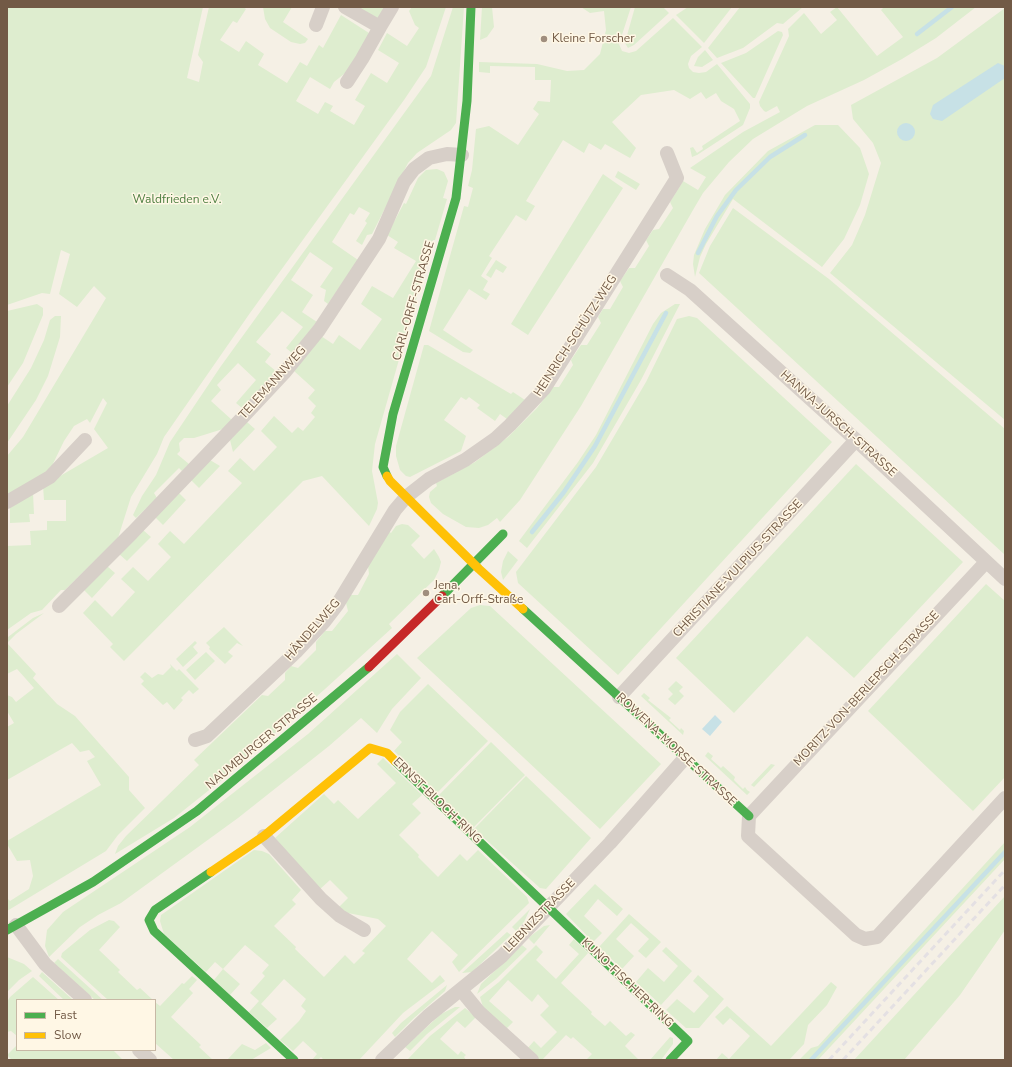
<!DOCTYPE html>
<meta charset="utf-8">
<style>
body{margin:0}
#map{position:relative;width:1012px;height:1067px;overflow:hidden;background:#f5f0e5;font-family:"Nunito Sans",sans-serif}
canvas{display:block}
.frame{position:absolute;inset:0;border:8px solid #725a46;pointer-events:none}
.legend{position:absolute;left:16px;top:999px;width:140px;height:52px;box-sizing:border-box;background:#fff7e5;border:1px solid #c7b8a5;margin:0;padding:5px 7px;list-style:none;font-size:12px;color:#725a46}
.legend li{display:flex;align-items:center;gap:8px;height:20px}
.legend b{width:20px;border:1px solid #c7b8a5}
</style>
<div id="map">
<canvas width="1012" height="1067"></canvas>
<div class="frame"></div>
<ul class="legend">
<li><b style="height:5px;background:#4caf50"></b>Fast</li>
<li><b style="height:5px;background:#ffc107"></b>Slow</li>
</ul>
</div>
<script>
const ctx = document.querySelector('canvas').getContext('2d');
ctx.lineJoin = 'round';
function fillPath(path, color) { ctx.fillStyle = color; ctx.fill(path, 'evenodd'); }
const poly = rows => new Path2D(rows.map(r => 'M' + r).join(''));
function stroke(path, color, width, dash) { ctx.strokeStyle = color; ctx.lineWidth = width; ctx.lineCap = dash ? 'butt' : 'round'; ctx.setLineDash(dash || []); ctx.stroke(path); }
function write(font, color, halo, rows, align = 'center') {
  ctx.font = font + ' "Nunito Sans",sans-serif'; ctx.lineWidth = 3; ctx.setLineDash([]); ctx.textBaseline = 'middle'; ctx.strokeStyle = halo; ctx.fillStyle = color; for (const [text, x, y, turn = 0] of rows) {
    ctx.save(); ctx.translate(x, y); ctx.rotate((+turn || 0) * Math.PI / 180); ctx.textAlign = isNaN(turn) ? turn : align; if (halo) ctx.strokeText(text, 0, 0); ctx.fillText(text, 0, 0); ctx.restore();
  }
}
const green = poly([
 [7,7,203,7,187,78,199,82,203,62,198,55,209,7,243,7,246,9,237,23,233,21,220,40,239,52,246,41,264,54,258,65,287,83,300,62,307,66,319,45,323,48,341,15,369,33,354,66,334,82,330,89,310,77,296,101,318,114,325,102,333,106,330,111,354,125,365,106,355,100,371,73,387,83,399,63,378,50,387,33,407,46,419,28,415,25,409,11,412,7,446,7,426,67,404,100,250,313,164,437,157,454,131,497,118,538,65,590,61,590,42,610,31,613,7,630,7,546,31,545,30,531,47,530,47,521,66,521,66,500,44,500,43,486,108,448,94,429,107,403,103,398,90,423,87,419,74,426,64,441,48,474,7,497,7,456,23,437,106,298,94,286,77,307,59,294,70,254,61,250,50,294,42,293,7,305],
 [263,7,292,7,283,22,308,39,305,43,300,44,291,42,270,28,265,19],
 [352,7,388,7,379,20],
 [453,7,464,7,456,123,451,130,417,153,408,163,372,234,367,235,362,245,356,241,367,223,365,221,370,213,359,207,354,215,350,213,332,242,358,260,328,304,324,301,326,290,320,287,333,268,310,252,291,280,313,295,302,312,317,322,292,353,286,348,303,327,282,311,256,342,271,354,265,362,277,372,242,408,236,403,256,380,238,363,217,385,221,390,211,401,232,420,223,429,194,438,184,438,179,443,180,451,177,454,189,464,182,471,179,468,154,493,157,498,136,518,133,515,142,496,156,475,170,442,221,366,431,76],
 [482,7,492,7,494,27,487,37,480,40],
 [581,7,631,7,619,44,622,51,629,53,636,51,673,18,702,47,691,56,688,64,689,68,693,72,699,73,706,72,717,64,750,104,750,108,743,125,697,155,692,157,690,148,693,147,697,153,703,149,702,146,740,121,734,109,721,101,716,93,706,99,701,92,690,99,674,90,641,95,612,122,636,148,630,158,605,144,601,150,589,143,584,153,563,140,526,201,535,206,526,221,516,215,489,256,492,258,481,276,488,281,483,290,490,294,486,300,469,289,443,330,473,350,470,353,463,352,429,331,464,206,468,207,473,188,468,186,472,170,476,129,489,126,518,145,539,114,533,109,538,101,550,102,551,80,535,80,535,67,490,66,490,73,479,72,479,62,537,64,567,71,584,70,600,54,606,30,604,11,590,13],
 [635,7,663,7,669,13,634,45,628,48,625,43,626,39],
 [688,7,732,7,704,43,676,15],
 [740,7,803,7,783,24,777,23,743,48,717,58,708,48],
 [837,7,877,56,903,37,881,10,884,7,976,7,936,38,902,59,864,80,807,106,753,139,729,162,703,193,693,210,581,406,520,500,500,522,497,518,488,525,479,528,466,527,443,514,431,503,429,497,430,492,437,486,436,483,475,462,508,437,537,408,553,387,559,387,573,365,571,360,581,345,587,345,601,323,598,317,603,309,610,309,623,287,620,281,629,268,635,268,649,246,646,240,653,230,659,229,673,208,670,202,683,181,698,190,706,177,690,168,743,132,780,112,777,106,766,112,764,111,760,106,759,102,789,36,788,29,804,13,821,34,837,20,830,12],
 [1005,8,1005,420,830,273,852,245,865,215,881,163,873,143,853,119,851,105,937,58],
 [778,31,782,32,783,35,755,98,753,98,721,63,746,53],
 [705,50,713,60,702,67,694,66,698,57],
 [815,125,838,125,860,148,869,174,860,205,844,239,822,267,733,199,706,244,700,257,695,277,693,264,694,255,705,229,725,195,768,151],
 [437,169,444,172,448,181,443,198,447,199,435,240,433,240,375,444,372,471,378,503,377,509,369,526,322,476,303,481,124,661,110,647,113,644,83,613,95,600,112,617,135,592,121,579,133,567,148,581,171,557,158,544,170,531,184,544,242,483,228,471,240,458,254,471,277,447,261,431,274,416,292,433,298,427,303,431,315,417,311,413,316,406,308,398,315,390,294,371,321,336,333,344,339,335,360,350,382,319,361,304,372,286,393,298,416,261,394,248,398,242,387,235,404,203,406,204,418,178,426,170],
 [618,171,640,184,636,190,615,177],
 [603,174,623,188,528,335,511,324],
 [733,208,829,279,1005,429,1005,555,699,273,710,246],
 [496,260,507,267,503,273,496,269,491,278,486,275],
 [37,304,43,308,43,315,23,363,7,387,7,311],
 [675,304,680,304,641,380,593,463,527,548,519,541,578,462,596,435,653,324,661,313],
 [55,316,61,316,60,337,48,376,36,400,7,443,7,406,31,368,44,340,50,320],
 [689,316,697,318,832,442,618,675,518,583,516,572,596,467,646,382,677,319],
 [424,345,428,345,511,394,513,392,525,400,507,419,500,414,495,421,477,408,480,405,469,397,466,400,461,397,444,420,466,436,461,451,410,477,406,476,400,470,396,456,396,446],
 [247,422,255,429,233,452,230,440],
 [210,460,220,466,199,488,191,480],
 [856,464,963,562,854,678,807,636,734,713,676,658],
 [33,493,34,514,29,514,30,522,10,523,10,508],
 [179,493,186,500,163,525,155,517],
 [402,524,408,525,420,536,411,545,424,559,434,549,439,557,441,562,439,570,434,580,389,624,392,628,325,689,223,779,174,818,115,854,118,846,126,836,199,765,194,760,262,695,268,696,285,680,285,673,291,666,298,668,316,650,316,642,325,631,332,631,348,611,346,603,351,595,358,595,369,574,368,566,388,531,391,533,396,526],
 [143,530,151,537,127,561,119,554],
 [508,551,518,560,503,580,501,572,503,561],
 [107,566,115,573,92,598,83,589],
 [986,584,1005,601,1005,777,973,811,868,711],
 [480,605,490,606,661,764,600,829,417,658,471,608],
 [44,613,16,634,7,643,8,637,33,618],
 [224,627,243,646,237,643,228,652,233,656,225,664,209,649,210,647,206,643],
 [195,641,197,643,193,647,198,653,183,667,176,659],
 [7,643,36,674,33,678,57,704,75,716,129,777,129,790,145,808,118,835,106,851,7,911,7,898,10,901,29,889,33,876,30,860,17,861,7,844,7,841,101,785,87,761,95,757,89,750,80,752,72,743,7,780,7,727,14,723,7,711,7,695,12,697,16,702,34,688,17,669,7,674],
 [206,652,215,661,195,680,186,670],
 [397,654,421,678,392,709,377,733,361,718,329,746,238,818,121,903,98,915,80,927,49,957,45,946,47,930,63,912,190,827,308,734],
 [170,664,177,671,179,669,199,689,193,694,189,690,181,698,183,700,174,710,167,702,163,705,141,684,144,681,140,677,145,672,152,678,158,674,163,675,171,667],
 [676,681,683,687,679,691,684,696,675,705,668,699,673,694,668,689],
 [428,684,488,741,437,793,394,751,402,742,390,730,400,712],
 [644,693,650,698,648,700,671,718,669,720,680,730,681,728,684,731,683,735,641,696],
 [491,742,525,775,473,828,439,795],
 [708,752,713,756,711,759,721,768,723,766,735,777,734,780,743,789,745,787,747,790,750,792,747,795,705,756],
 [383,758,422,795,412,804,421,813,399,835,419,855,418,857,438,877,460,854,467,861,478,850,527,897,529,903,459,972,452,962,458,955,432,931,407,959,432,983,440,975,445,981,403,1013,359,1060,324,1060,321,1057,318,1060,312,1060,317,1054,303,1041,293,1051,280,1040,299,1021,306,1011,301,1006,306,999,284,979,261,1004,277,1019,267,1028,249,1012,259,1001,250,993,265,976,262,973,269,965,245,945,223,969,240,984,230,995,214,980,223,969,215,962,206,972,164,934,160,921,161,915,254,850,262,851,269,854,301,890,292,900,296,904,274,926,296,947,295,949,324,977,345,955,354,964,365,953,362,951,386,926,378,919,343,912,338,908,348,898,330,880,319,890,275,838,324,794,334,804,338,800,358,819,396,783,377,764],
 [771,764,775,765,754,787,751,785],
 [526,776,591,838,546,889,540,888,474,829],
 [1005,842,1005,859,818,1060,799,1060,811,1048,818,1046],
 [595,884,623,909,617,916,598,899,584,916,602,933,593,942,566,914],
 [1005,896,1005,930,960,995,904,1060,854,1060],
 [530,909,524,922,516,931,512,927],
 [629,914,661,942,646,958,638,951,649,939,631,923,616,939,634,956,622,969,599,947],
 [109,920,114,921,120,927,99,950,120,970,118,972,137,990,140,988,153,1000,108,1000,61,957,62,953,90,930],
 [550,925,534,944,528,938,544,926],
 [507,932,511,935,472,972,462,973],
 [574,939,588,953,561,983,592,1012,591,1014,605,1026,610,1021,626,1036,631,1032,635,1035,625,1046,639,1060,586,1060,592,1054,573,1037,571,1039,566,1035,542,1060,537,1060,526,1050,534,1041,541,1048,557,1032,540,1015,549,1006,538,994,532,1002,508,980,489,1001,513,1022,506,1029,483,1007,480,997,499,982,536,945,543,952,536,960,556,979,579,954,569,945],
 [522,945,527,949,496,979,477,994,481,984],
 [666,947,692,971,661,1005,636,982,648,968,664,982,678,966,662,951],
 [7,957,24,964,32,971,19,980,7,992],
 [58,959,103,1000,95,1000,54,963],
 [42,972,73,1000,64,1000,39,976],
 [698,975,724,999,699,1028,686,1028,666,1010,677,999,694,1013,709,996,693,981],
 [192,976,197,980,189,989,193,993,171,1017,201,1045,199,1047,213,1060,174,1060,155,1043,155,1002,160,1006,182,983,184,984],
 [33,977,59,1000,17,1000,17,1036,11,1031,7,1032,7,1002,10,997],
 [831,982,837,987,827,1005,808,1025,804,1044,789,1060,716,1060,722,1053,729,1059,750,1036,730,1018,723,1025,715,1017,727,1006,771,1046],
 [447,985,445,991,414,1018,395,1037,392,1033,401,1023],
 [455,1007,460,1007,427,1034,410,1051,405,1047,441,1014],
 [465,1008,476,1017,465,1028,457,1021,440,1039,458,1055,461,1051,466,1055,464,1057,466,1060,407,1060,430,1036],
 [670,1037,673,1038,673,1044,661,1060,650,1060],
 [266,1043,271,1048,251,1060,227,1060,242,1044,255,1050],
 [17,1045,17,1050,113,1050,123,1060,12,1060,7,1055]
]);
const water = poly([
 [998,63,1005,66,1005,78,942,121,933,119,930,114,933,105],
 '897 132a9 9 0 1 1 18 0a9 9 0 1 1-18 0Z',
 [715,715,722,722,710,736,702,729]
]);
const stream = poly([
 [917,34,952,7],
 [698,253,717,216,736,190,770,157,805,135],
 [532,532,564,492,595,446,666,313],
 [811,1060,1005,852]
]);
const street = poly([
 [345,7,380,27,362,59,347,82],
 [316,25,323,7],
 [380,27,392,7],
 [667,275,690,290,856,440,1005,579],
 [7,502,50,477,85,440],
 [986,562,749,816,748,836,856,935,865,939,877,937,1005,798],
 [59,606,132,533,242,418,284,373,319,330,379,239,404,182,414,169,429,158,447,154,462,155],
 [619,697,856,440],
 [195,740,207,736,296,652,324,622,337,605,395,510,406,497,429,479,465,460,495,439,510,425,544,389,677,178,667,153],
 [264,836,321,899,340,916,364,930],
 [16,925,45,964,85,1000],
 [461,990,479,1012,532,1060],
 [139,1050,150,1060],
 [382,1060,428,1016,502,956,610,843,684,759]
]);
const fast = poly([
 [387,476,383,467,393,414,456,198,467,101,471,7],
 [442,596,503,534],
 [523,609,749,816],
 [395,761,688,1041,670,1060],
 [211,872,155,910,149,920,154,931,294,1060],
 [7,930,93,882,197,811,369,667]
]);
const slow = poly([
 [387,476,390,481,479,569,523,609],
 [211,872,264,836,370,748,387,753,395,761]
]);
const jam = poly([
 [369,667,442,596]
]);
const rail = poly([
 [829,1060,1005,870],
 [843,1060,1005,885]
]);
const markers = [
 [544,39,4,"#a08e7e"],
 [426,593,4,"#a08e7e"]
];
const poiNames = [
 ["Kleine Forscher",552,39],
 ["Jena,",434,586],
 ["Carl-Orff-Straße",434,600]
];
const parkNames = [
 ["Waldfrieden e.V.",177,200]
];
const streetNames = [
 ["CARL-ORFF-STRASSE",414,301,-74],
 ["HEINRICH-SCHÜTZ-WEG",576,336,-57],
 ["TELEMANNWEG",273,383,-48],
 ["HANNA-JURSCH-STRASSE",838,424,42],
 ["CHRISTIANE-VULPIUS-STRASSE",738,569,-47],
 ["HÄNDELWEG",313,630,-49],
 ["MORITZ-VON-BERLEPSCH-STRASSE",867,689,-47],
 ["NAUMBURGER STRASSE",262,742,-40],
 ["ROWENA-MORSE-STRASSE",676,750,43],
 ["ERNST-BLOCH-RING",437,801,44],
 ["LEIBNIZSTRASSE",540,916,-46],
 ["KUNO-FISCHER-RING",627,983,44]
];
fillPath(green, '#deedcf');
fillPath(water, '#c7e1e6');
stroke(stream, '#c7e1e6', 4.5);
stroke(street, '#d7cfc8', 14);
stroke(fast, '#4caf50', 9);
stroke(slow, '#ffc107', 9);
stroke(jam, '#c62828', 9);
stroke(rail, '#e4e0e3', 3, [6, 4]);
for (const [x, y, r, color] of markers) { const dot = new Path2D(); dot.arc(x, y, r, 0, 2 * Math.PI); ctx.fillStyle = color; ctx.fill(dot); stroke(dot, '#fff7e5', 1.5); }
write('12px', '#725a46', '#fff7e5', poiNames, 'left');
write('12px', '#4d7e40', '#fff7e5', parkNames);
write('12px', '#725a46', '#fff7e5', streetNames);
</script>
